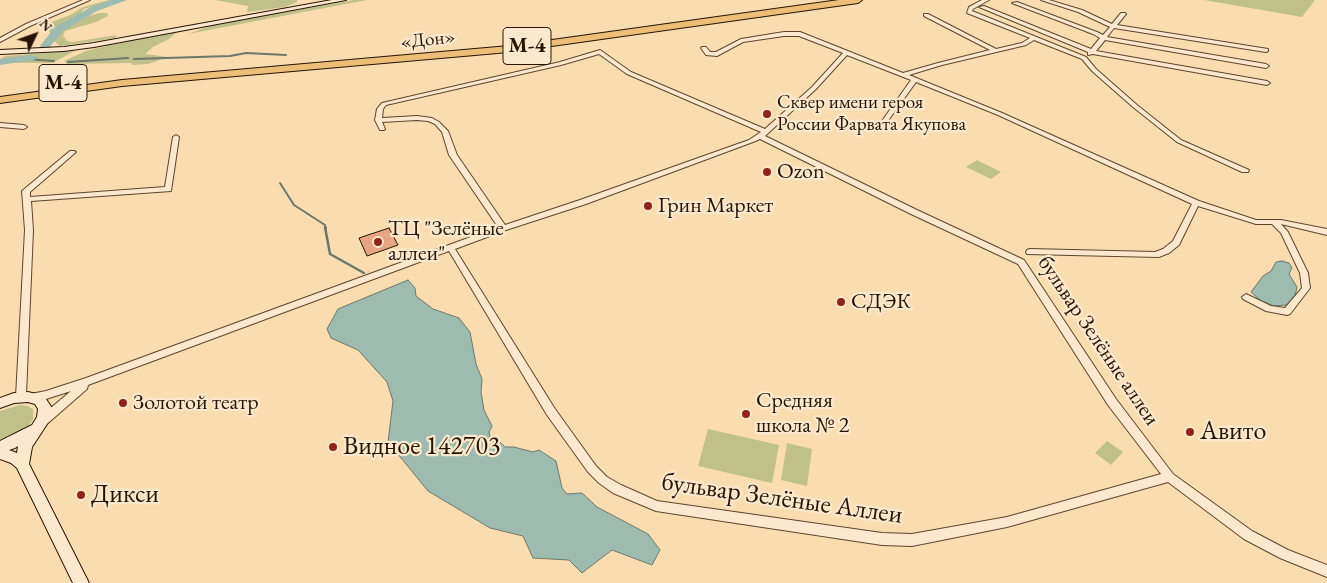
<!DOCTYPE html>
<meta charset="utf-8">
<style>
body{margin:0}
#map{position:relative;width:1327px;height:583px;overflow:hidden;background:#fadcb1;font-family:"EB Garamond",serif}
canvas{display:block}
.north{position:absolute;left:10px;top:10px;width:50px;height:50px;-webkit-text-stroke:4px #fce8cc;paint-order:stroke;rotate:48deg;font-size:14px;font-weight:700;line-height:20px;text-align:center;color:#261400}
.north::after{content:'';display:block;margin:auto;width:18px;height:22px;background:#261400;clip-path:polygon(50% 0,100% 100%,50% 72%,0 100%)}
</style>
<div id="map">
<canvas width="1327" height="583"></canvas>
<div class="north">N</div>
</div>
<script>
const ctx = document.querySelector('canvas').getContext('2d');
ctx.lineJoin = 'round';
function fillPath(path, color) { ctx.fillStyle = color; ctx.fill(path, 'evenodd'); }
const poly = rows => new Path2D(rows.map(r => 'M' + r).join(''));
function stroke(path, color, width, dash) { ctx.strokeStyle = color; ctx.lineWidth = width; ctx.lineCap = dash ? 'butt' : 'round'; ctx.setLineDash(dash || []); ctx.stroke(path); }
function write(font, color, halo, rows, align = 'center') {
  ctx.font = font + ' "EB Garamond",serif'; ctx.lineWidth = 4.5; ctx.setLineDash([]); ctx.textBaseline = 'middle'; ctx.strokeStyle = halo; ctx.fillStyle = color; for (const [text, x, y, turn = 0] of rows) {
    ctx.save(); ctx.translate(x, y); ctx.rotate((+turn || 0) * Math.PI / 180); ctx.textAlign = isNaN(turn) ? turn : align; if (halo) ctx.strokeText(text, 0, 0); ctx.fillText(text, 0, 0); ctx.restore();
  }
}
const green = poly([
 [109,0,118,0,84,9,77,17,84,17,100,13,107,13,108,16,96,22,65,31,63,36,67,41,73,42,117,35,115,38,60,46,53,40,47,26,49,23,70,15,83,7],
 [215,0,297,0,297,2,285,7,247,12,248,6],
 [354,0,367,0,188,34,213,25],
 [1204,0,1315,0,1302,17],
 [169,33,176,33,169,39,153,47,145,54,168,57,148,64,133,65,131,63,67,64,64,61,86,51,110,45],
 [75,51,52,63,0,63,0,59,5,56],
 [977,160,1001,172,991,179,966,167],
 [20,405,28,406,33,409,33,419,27,428,0,443,0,411],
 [708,429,779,445,772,483,698,466],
 [1107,441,1123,452,1111,465,1095,453],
 [787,443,812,449,807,486,781,480]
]);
const water = poly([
 [1282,261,1289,263,1292,268,1289,274,1297,287,1294,300,1286,305,1274,306,1261,301,1251,292,1263,276,1271,271,1276,262,1282,261],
 [408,280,415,288,416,296,433,309,459,318,470,332,476,364,482,379,481,392,484,410,492,426,489,432,490,437,499,441,505,447,514,447,533,452,539,450,556,461,562,488,567,494,582,493,597,507,648,534,660,550,652,565,612,550,582,573,569,560,533,558,523,536,490,528,428,491,388,442,393,401,387,382,358,350,331,338,327,329,338,309,408,280]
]);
const streamFar1 = poly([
 [26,59,54,61],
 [134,59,230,56,246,53,286,55],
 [68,62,128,58],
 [280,183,294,205,325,225,326,229]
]);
const stream = poly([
 [325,227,330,254,364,273]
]);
const river = poly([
 [112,0,127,0,97,11,63,31,49,48,41,48,40,46,55,27,91,7,112,0],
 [31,55,35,56,36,58,35,60,0,65,0,59,31,55]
]);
const building = poly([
 [389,228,398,245,367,256,359,238,389,228]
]);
const street = poly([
 [83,0,90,0,30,26,0,42,0,38,26,24,83,0],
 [982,0,989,0,973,9,972,11,1086,57,1096,69,1137,105,1181,140,1249,170,1248,172,1242,172,1177,142,1133,107,1092,71,1082,59,1034,40,1026,45,942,65,909,75,1002,113,1199,201,1256,220,1281,220,1327,229,1327,235,1281,224,1288,232,1308,273,1310,288,1290,314,1287,315,1266,311,1243,299,1242,297,1246,294,1271,306,1285,308,1302,288,1300,273,1281,233,1272,224,1256,224,1198,206,1179,245,1169,253,1159,257,1027,254,1026,252,1027,250,1030,249,1155,252,1163,249,1173,241,1192,204,998,115,916,82,882,129,878,129,877,128,911,80,847,55,816,89,765,136,917,210,1024,260,1116,399,1173,474,1252,531,1288,550,1327,565,1327,577,1280,558,1244,539,1168,482,1007,527,912,546,882,545,656,511,613,493,599,483,588,472,547,415,449,251,88,385,87,389,48,423,44,424,40,423,39,420,40,417,71,391,46,399,30,401,26,398,21,401,17,400,16,397,25,230,22,191,70,151,74,151,76,152,30,192,30,197,165,187,173,137,176,135,179,137,171,191,31,201,33,230,26,395,46,391,86,378,498,227,449,155,442,132,435,124,428,121,417,120,382,122,385,129,384,130,380,130,375,120,377,109,382,103,560,62,600,50,631,72,765,129,812,87,843,53,799,36,784,36,743,42,717,56,706,55,701,48,702,47,706,47,710,52,716,52,741,39,784,32,800,32,903,73,938,63,990,50,924,16,924,14,928,14,996,49,1022,43,1030,38,967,13,969,7,982,0],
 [599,54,627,74,761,132,749,140,580,200,505,225,457,155,448,131,439,122,432,118,417,116,382,118,383,109,386,105,561,65,599,54],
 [760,139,911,214,1018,264,1108,405,1161,474,1007,517,912,534,882,533,657,501,621,485,607,477,596,466,555,409,455,249,506,230,586,204,753,142,760,139],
 [1041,0,1049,0,1082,10,1112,24,1121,13,1125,13,1126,14,1117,25,1268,49,1268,51,1266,52,1114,28,1107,37,1266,64,1269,66,1266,68,1105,40,1096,51,1267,81,1270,83,1267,85,1093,54,1088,55,1088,52,979,7,984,6,1091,49,1100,38,1093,34,1012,3,1017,2,1097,32,1103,35,1110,27,1078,12,1041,0],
 [0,123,24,125,27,127,24,129,0,127,0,123]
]);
const secondary = poly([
 [332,0,346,0,94,47,64,51,0,54,0,50,64,47,94,43,332,0],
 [28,392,44,396,52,408,51,418,32,447,29,464,89,583,73,583,17,468,11,463,0,459,0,441,32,425,37,417,38,409,35,404,28,402,14,403,0,408,0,398,14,393,28,392],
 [18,446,17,453,9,450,15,448,18,446]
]);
const highway = poly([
 [839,0,862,0,858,3,509,52,122,86,0,103,0,97,122,80,509,46,839,0]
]);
const markers = [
 [767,114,5,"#8f2418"],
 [767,172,5,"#8f2418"],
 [648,206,5,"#8f2418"],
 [378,242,5,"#8f2418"],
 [841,302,5,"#8f2418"],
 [123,403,5,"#8f2418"],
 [746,414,5,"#8f2418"],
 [1190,432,5,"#8f2418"],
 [333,447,5,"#8f2418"],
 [81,495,5,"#8f2418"]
];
const farStreetnames = [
 ["«Дон»",428,40,-6]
];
const farPoinames = [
 ["Сквер имени героя",777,103],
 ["России Фарвата Якупова",777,125]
];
const shields = [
 [527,46,48],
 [63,83,48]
];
const shieldNames = [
 ["М-4",527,46],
 ["М-4",63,83]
];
const poiNames = [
 ["Ozon",777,172],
 ["Грин Маркет",658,206],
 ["ТЦ \"Зелёные",388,229],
 ["аллеи\"",388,254],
 ["СДЭК",851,302],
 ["Средняя",756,401],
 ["школа № 2",756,426],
 ["Золотой театр",133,403]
];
const streetNames = [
 ["бульвар Зелёные аллеи",1098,341,56]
];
const nearPoinames = [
 ["Авито",1200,432],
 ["Видное 142703",343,447],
 ["Дикси",91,495]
];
const nearStreetnames = [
 ["бульвар Зелёные Аллеи",782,499,8]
];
fillPath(green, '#c0c08a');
fillPath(water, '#9ebbaf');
stroke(water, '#6e7869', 1);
stroke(streamFar1, '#6e7869', 2);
stroke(stream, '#6e7869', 2.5);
fillPath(river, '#9ebbaf');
fillPath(building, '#e6a685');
stroke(building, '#261400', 1);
stroke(street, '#5b462c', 2);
stroke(secondary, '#261400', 2);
stroke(highway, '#261400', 2);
fillPath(street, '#fce8cc');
fillPath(secondary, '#fce8cc');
fillPath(highway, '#edbe78');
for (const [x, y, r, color] of markers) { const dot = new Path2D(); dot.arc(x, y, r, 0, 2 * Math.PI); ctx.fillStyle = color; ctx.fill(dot); stroke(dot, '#fce8cc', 2); }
write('19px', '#261400', '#fce8cc', farStreetnames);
write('19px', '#261400', '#fce8cc', farPoinames, 'left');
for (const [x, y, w] of shields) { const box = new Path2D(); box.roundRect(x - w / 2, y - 18.5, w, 37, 4); ctx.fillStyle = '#fce8cc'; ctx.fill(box); stroke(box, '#261400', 1); }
write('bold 21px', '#261400', null, shieldNames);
write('22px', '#261400', '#fce8cc', poiNames, 'left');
write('22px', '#261400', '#fce8cc', streetNames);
write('26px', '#261400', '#fce8cc', nearPoinames, 'left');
write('26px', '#261400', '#fce8cc', nearStreetnames);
</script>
